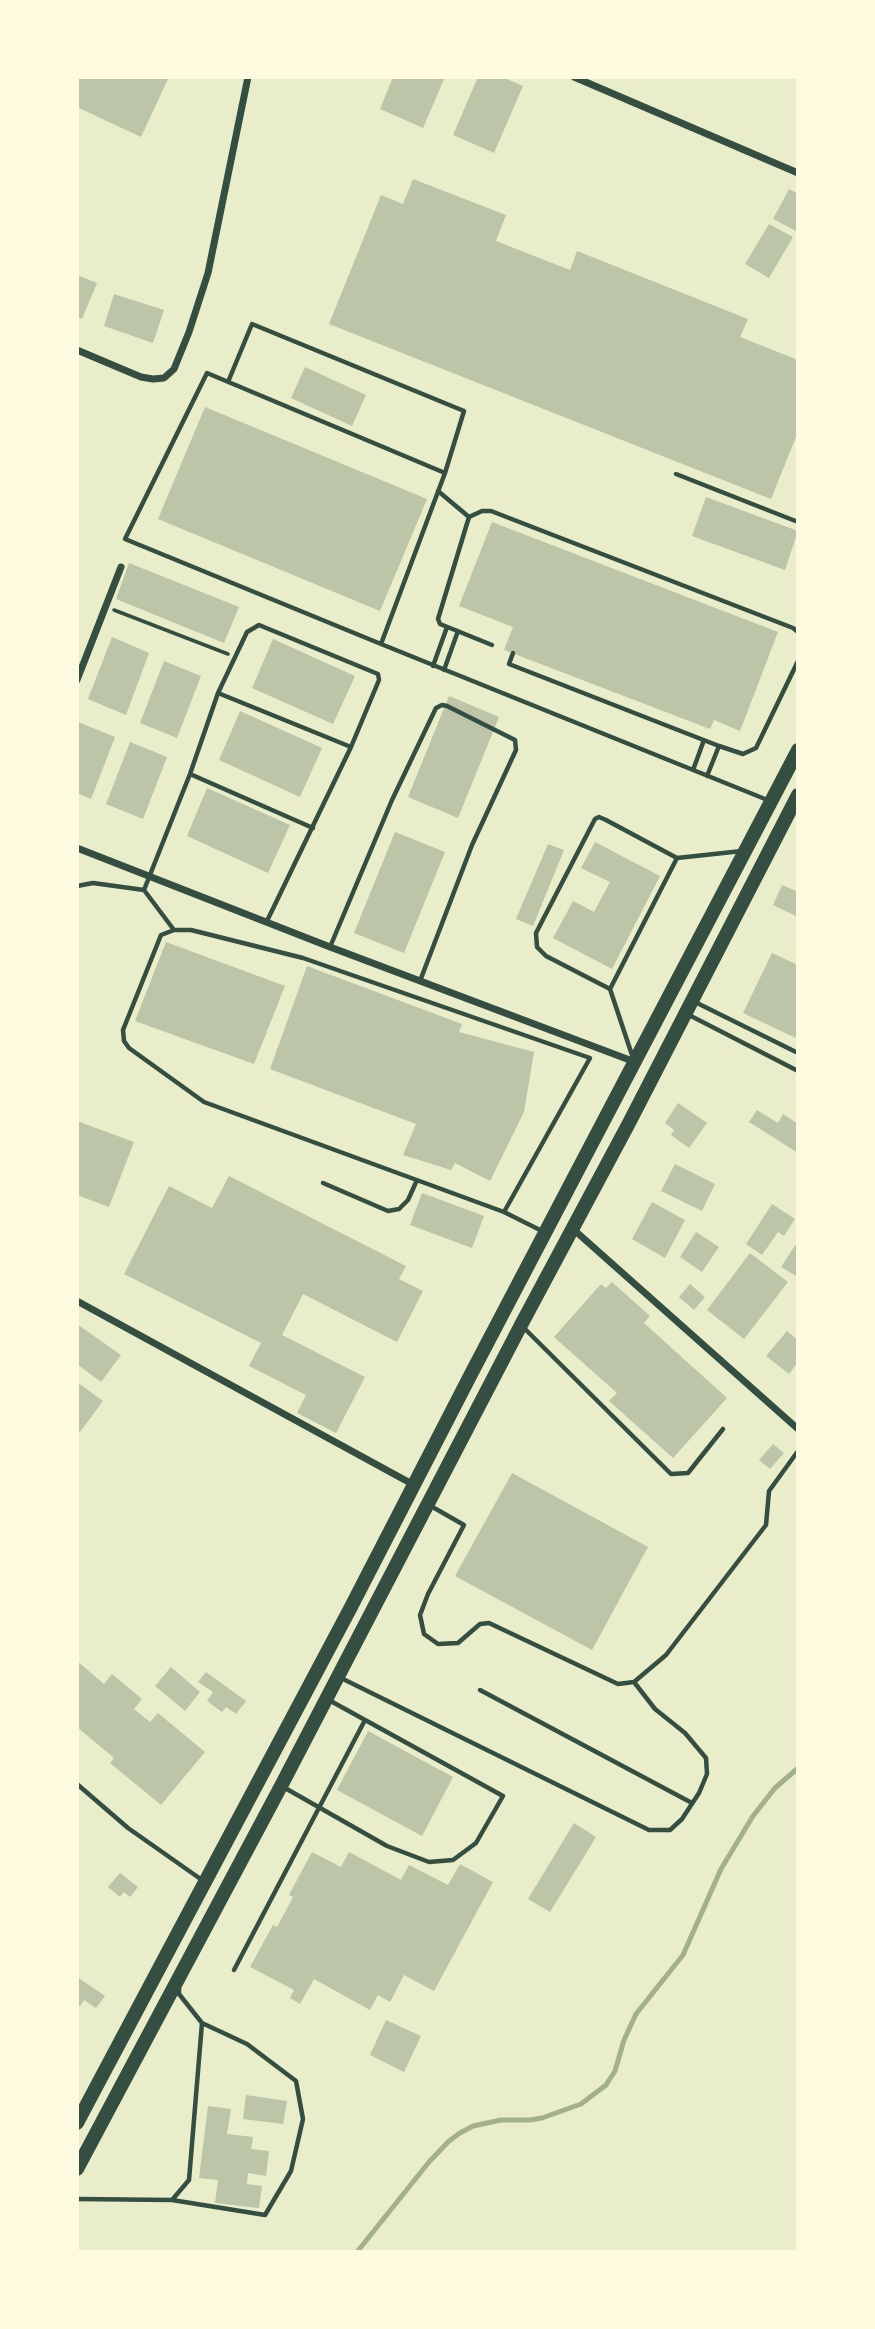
<!DOCTYPE html>
<style>
body{margin:0}
#map{position:relative;width:875px;height:2329px;overflow:hidden;background:#e9edc9;font-family:Helvetica,sans-serif}
canvas{display:block}
.frame{position:absolute;inset:0;border:79px solid #fefae0;pointer-events:none}
</style>
<div id="map">
<canvas width="875" height="2329"></canvas>
<div class="frame"></div>
</div>
<script>
const ctx = document.querySelector('canvas').getContext('2d');
ctx.lineJoin = 'round';
const poly = rows => new Path2D(rows.map(r => 'M' + r).join(''));
function stroke(path, color, width, dash) { ctx.strokeStyle = color; ctx.lineWidth = width; ctx.lineCap = dash ? 'butt' : 'round'; ctx.setLineDash(dash || []); ctx.stroke(path); }
function fillPath(path, color) { ctx.fillStyle = color; ctx.fill(path, 'evenodd'); }
const stream = poly([
 [357,2252,429,2162,449,2141,460,2133,473,2126,501,2120,530,2120,542,2118,581,2104,606,2085,615,2071,624,2040,636,2014,683,1955,721,1869,753,1816,775,1788,798,1768]
]);
const building = poly([
 [77,77,165,77,168,79,141,137,77,107],
 [393,77,445,77,423,128,380,109],
 [478,77,502,77,523,86,494,153,453,135],
 [413,179,506,215,496,241,570,270,577,251,748,319,740,337,798,360,798,432,771,499,329,324,381,195,403,204],
 [789,189,798,194,798,232,773,219],
 [769,224,793,237,769,278,745,264],
 [77,275,97,283,82,319,77,317],
 [114,294,164,310,153,343,104,326],
 [305,367,366,395,352,426,291,398],
 [205,407,427,499,380,611,158,519],
 [706,497,798,531,785,570,692,536],
 [492,522,778,632,740,731,714,720,710,729,504,650,513,627,459,606],
 [129,563,239,607,224,643,116,599],
 [112,637,149,653,126,715,88,699],
 [273,639,355,676,333,724,252,688],
 [164,661,201,676,177,738,140,723],
 [449,696,499,717,458,818,408,797],
 [240,711,322,748,300,797,219,760],
 [78,722,115,737,91,799,77,793],
 [130,742,167,757,143,819,106,804],
 [207,788,290,825,268,873,187,836],
 [395,832,445,852,404,953,354,933],
 [595,842,660,876,612,969,553,938,573,901,594,912,610,882,581,868],
 [548,844,564,850,533,926,516,919],
 [782,885,798,892,798,917,773,905],
 [166,942,285,986,254,1064,135,1021],
 [772,953,798,965,798,1039,743,1013],
 [307,966,462,1024,459,1032,534,1052,524,1112,490,1181,455,1163,451,1170,403,1155,416,1124,270,1069],
 [678,1103,707,1123,689,1148,671,1135,674,1130,665,1123],
 [757,1110,778,1123,783,1114,798,1124,798,1153,749,1122],
 [77,1121,134,1142,109,1207,77,1195],
 [675,1164,715,1184,702,1211,661,1191],
 [229,1176,406,1266,399,1279,423,1291,397,1342,303,1294,282,1335,365,1377,336,1433,297,1413,306,1395,249,1366,261,1343,124,1274,169,1186,212,1208],
 [422,1193,484,1216,472,1248,410,1225],
 [652,1202,685,1220,665,1258,632,1239],
 [772,1204,795,1219,784,1236,778,1232,762,1255,746,1244],
 [696,1232,719,1247,702,1272,680,1257],
 [798,1241,798,1277,781,1267],
 [750,1253,788,1282,744,1339,707,1310],
 [612,1282,650,1316,644,1323,727,1398,673,1458,609,1401,617,1393,554,1337,601,1284,606,1288],
 [690,1284,705,1297,694,1310,679,1297],
 [77,1324,121,1355,101,1382,77,1364],
 [787,1331,798,1340,798,1362,789,1374,766,1356],
 [77,1382,103,1401,77,1436],
 [773,1444,784,1453,770,1469,759,1460],
 [512,1473,648,1547,592,1650,455,1576],
 [77,1661,104,1684,112,1674,142,1699,134,1709,150,1722,158,1713,205,1752,161,1805,110,1763,114,1758,77,1727],
 [171,1667,200,1692,185,1711,155,1686],
 [206,1672,246,1701,236,1714,226,1707,222,1712,207,1701,213,1692,198,1682],
 [368,1731,453,1777,422,1836,337,1790],
 [574,1823,596,1837,550,1912,528,1899],
 [312,1852,341,1867,349,1852,401,1880,409,1865,448,1885,460,1864,493,1882,434,1991,404,1975,390,2002,378,1995,370,2010,314,1979,300,2004,290,1998,294,1990,250,1967,273,1925,277,1927,293,1897,289,1895],
 [120,1873,138,1887,130,1897,124,1892,120,1897,108,1887],
 [77,1977,105,1996,96,2008,84,2000,80,2006,77,2004],
 [386,2020,421,2036,404,2072,370,2055],
 [246,2095,287,2101,283,2124,243,2119],
 [208,2106,231,2109,227,2134,253,2137,251,2149,269,2151,266,2176,248,2173,247,2184,262,2186,259,2208,215,2203,218,2180,199,2178]
]);
const path = poly([
 [114,610,228,654]
]);
const service = poly([
 [228,382,252,324,464,411,445,473],
 [676,474,798,522],
 [438,491,469,517],
 [381,644,445,473,207,373,125,539,381,644,770,801],
 [492,645,440,624,438,619,469,517,482,511,491,511,793,628,798,632],
 [513,653,509,664,719,746],
 [433,666,447,627],
 [444,670,458,631],
 [218,693,351,747],
 [693,770,704,740],
 [190,774,313,828],
 [707,776,719,746,743,754,756,748,798,661],
 [77,886,93,883,144,890],
 [174,930,144,890,190,774,218,693,247,632,259,625,378,674,379,680,351,747,267,921],
 [330,947,392,800,436,708,442,705,447,706,515,740,516,750,472,845,420,981],
 [610,989,546,956,537,947,536,933,595,819,599,817,606,820,677,858],
 [695,1002,798,1053],
 [689,1015,798,1071],
 [633,1058,610,989,677,858,742,851],
 [323,1183,388,1211,399,1209,408,1200,417,1180],
 [504,1212,204,1102,129,1048,124,1041,123,1030,161,935,174,930,191,930,303,958,590,1058,504,1212,542,1231],
 [524,1328,671,1474,688,1473,723,1429],
 [429,1505,464,1525,428,1594,420,1615,424,1634,438,1644,458,1643,480,1624,489,1623,618,1684,634,1682,666,1655,766,1525,769,1491,798,1451],
 [339,1677,649,1830,670,1830,682,1819,699,1793,707,1774,706,1758,685,1733,655,1709,634,1682],
 [480,1690,692,1803],
 [77,1784,128,1828,202,1880],
 [285,1788,387,1846,429,1862,453,1860,476,1843,503,1796,327,1699],
 [234,1970,365,1720],
 [77,2199,172,2200,189,2180,202,2023,179,1994,179,1988],
 [172,2200,265,2215,291,2171,303,2119,296,2081,247,2044,202,2023]
]);
const minor = poly([
 [574,77,798,173],
 [77,350,141,377,153,379,164,378,174,369,189,332,208,273,248,77],
 [77,680,121,567],
 [77,848,330,947,635,1062],
 [573,1229,798,1429],
 [77,1301,414,1485]
]);
const primary = poly([
 [77,2123,351,1607,470,1376,798,750],
 [77,2169,281,1786,521,1325,629,1123,798,795]
]);
stroke(stream, '#a3b18a', 5);
fillPath(building, '#bcc5a7');
stroke(path, '#344e41', 3.5);
stroke(service, '#344e41', 4.5);
stroke(minor, '#344e41', 7);
stroke(primary, '#344e41', 14);
</script>
